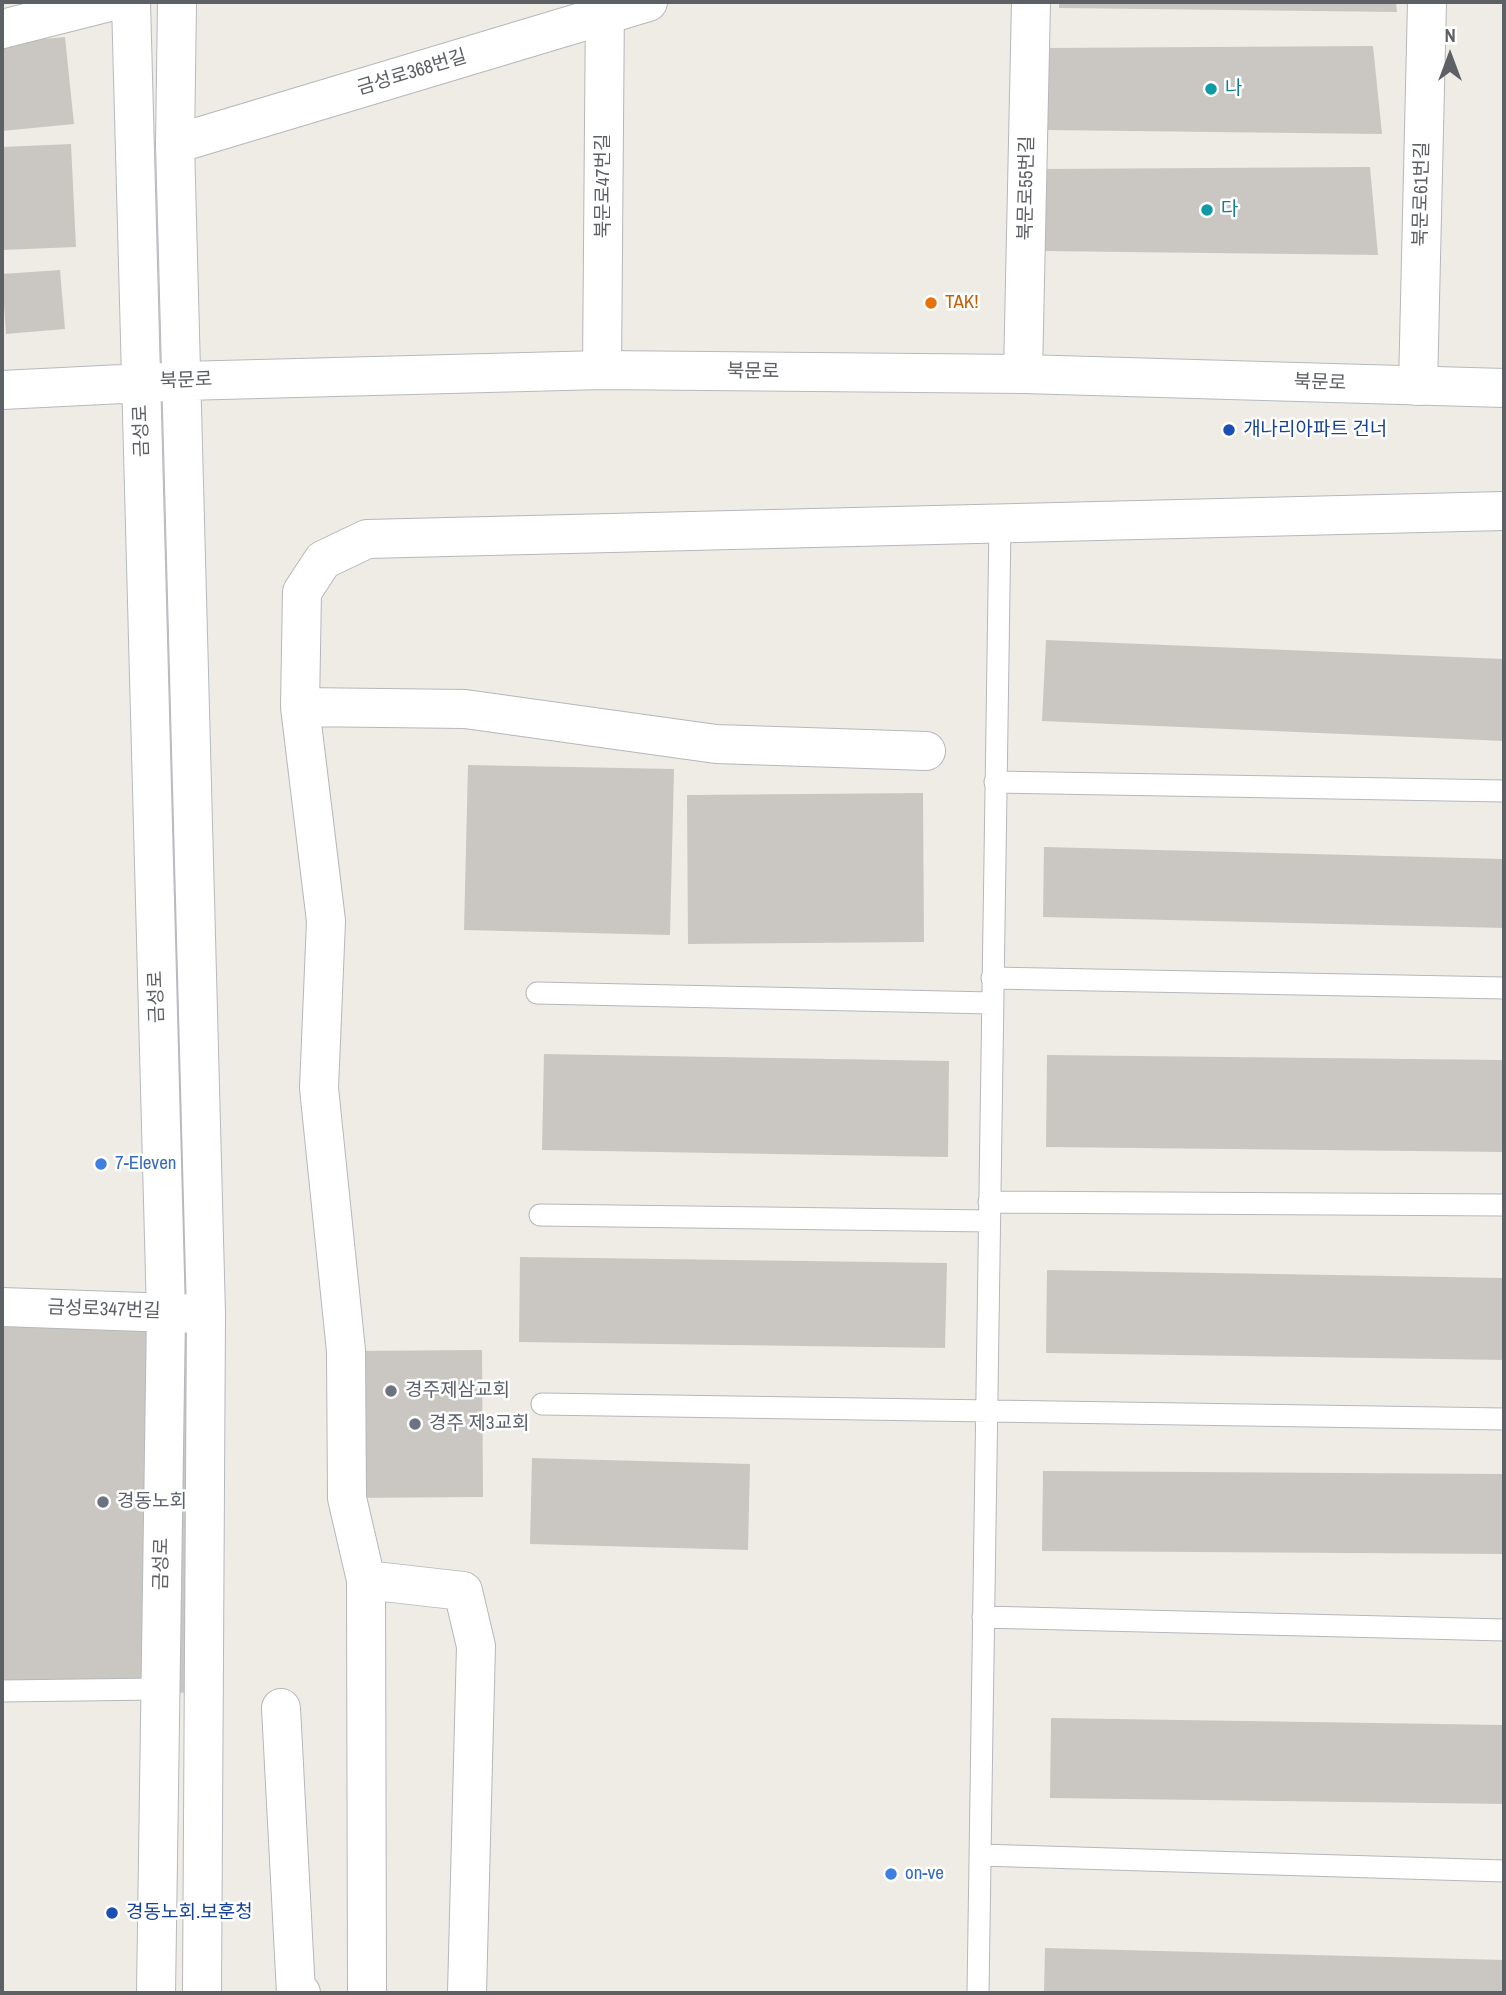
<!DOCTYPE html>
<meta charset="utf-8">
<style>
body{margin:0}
#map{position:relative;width:1506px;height:1995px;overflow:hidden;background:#efece5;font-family:"Archivo Narrow",sans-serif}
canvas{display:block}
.frame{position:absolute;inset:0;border:4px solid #5d6065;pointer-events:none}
.north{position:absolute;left:1415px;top:21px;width:70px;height:70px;-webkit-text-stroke:5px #fff;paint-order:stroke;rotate:0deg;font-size:19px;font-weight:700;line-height:28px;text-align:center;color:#5d6065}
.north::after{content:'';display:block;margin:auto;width:24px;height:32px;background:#5d6065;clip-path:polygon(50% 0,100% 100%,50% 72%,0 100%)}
</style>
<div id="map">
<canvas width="1506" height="1995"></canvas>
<div class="frame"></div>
<div class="north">N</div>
</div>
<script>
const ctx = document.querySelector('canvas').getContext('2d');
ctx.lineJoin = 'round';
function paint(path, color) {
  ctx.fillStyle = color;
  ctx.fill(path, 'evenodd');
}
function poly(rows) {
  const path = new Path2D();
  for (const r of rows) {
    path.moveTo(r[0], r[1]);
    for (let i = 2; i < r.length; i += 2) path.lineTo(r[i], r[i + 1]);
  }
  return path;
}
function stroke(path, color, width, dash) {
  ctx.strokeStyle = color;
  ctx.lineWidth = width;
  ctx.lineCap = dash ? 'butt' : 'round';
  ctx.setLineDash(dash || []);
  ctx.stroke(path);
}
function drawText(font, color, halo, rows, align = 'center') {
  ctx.font = font + ' "Archivo Narrow","Noto Sans KR",sans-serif';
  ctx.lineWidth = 5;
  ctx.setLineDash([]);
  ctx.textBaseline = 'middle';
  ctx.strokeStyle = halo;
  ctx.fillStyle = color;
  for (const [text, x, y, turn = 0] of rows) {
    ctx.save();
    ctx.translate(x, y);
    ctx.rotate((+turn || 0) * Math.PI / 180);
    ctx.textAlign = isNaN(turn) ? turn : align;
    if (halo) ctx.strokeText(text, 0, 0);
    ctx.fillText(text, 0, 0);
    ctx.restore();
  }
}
paint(poly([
 [1059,2,1396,2,1397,12,1059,8],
 [65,37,74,124,2,131,2,43],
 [1373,46,1382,134,1044,130,1044,48],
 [71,144,76,247,2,250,2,147],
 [1370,167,1378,255,1040,251,1040,169],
 [60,270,65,329,6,334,2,274],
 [1046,640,1504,659,1504,741,1042,721],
 [468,765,674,769,670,935,464,930],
 [923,793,924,942,688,944,687,795],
 [1044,847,1504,859,1504,928,1043,917],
 [544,1054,949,1061,948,1157,542,1150],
 [1047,1055,1504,1060,1504,1152,1046,1147],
 [520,1257,947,1263,945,1348,519,1342],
 [1047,1270,1504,1278,1504,1360,1046,1353],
 [2,1307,206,1314,204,1693,2,1691],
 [482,1350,483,1497,347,1498,346,1351],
 [532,1458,750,1464,748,1550,530,1544],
 [1043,1471,1504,1474,1504,1554,1042,1551],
 [1051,1718,1504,1725,1504,1804,1050,1798],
 [1045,1948,1504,1960,1504,1993,1044,1993]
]), '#cac7c2');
const lane = poly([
 [995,782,1504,791],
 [992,978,1504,988],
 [537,993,991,1003],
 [989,1202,1504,1205],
 [540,1215,989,1221],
 [542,1404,1504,1419],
 [983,1617,1504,1630],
 [2,1691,160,1689],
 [980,1855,1504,1871],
 [978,1993,1000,524]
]);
const street = poly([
 [2,29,109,2],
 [175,144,648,2],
 [602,370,605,2],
 [1023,374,1031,2],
 [1418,386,1427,2],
 [300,707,465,709,716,744,926,751],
 [2,1307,200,1314],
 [366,1580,347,1498,346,1351,319,1088,326,921,300,707,302,592,323,560,367,539,1504,511],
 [281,1708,296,1993,301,1993],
 [367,1993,366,1580,463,1591,476,1646,467,1993]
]);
const secondary = poly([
 [131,2,166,1313,156,1993],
 [177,2,175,144,206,1314,202,1993],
 [2,390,183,381,602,370,1023,374,1504,388]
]);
stroke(lane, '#b5b7bb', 23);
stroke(street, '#b5b7bb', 40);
stroke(secondary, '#b6b9be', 40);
stroke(lane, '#fff', 21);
stroke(street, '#fff', 38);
stroke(secondary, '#fff', 38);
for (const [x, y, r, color] of [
 [1211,89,7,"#0f9aa8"],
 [1207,210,7,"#0f9aa8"],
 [931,303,7,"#e8710a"],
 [1229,430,7,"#1a4fb4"],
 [101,1164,7,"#3f7fe0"],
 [391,1391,7,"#6b7280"],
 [415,1424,7,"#6b7280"],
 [103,1502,7,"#6b7280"],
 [891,1874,7,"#3f7fe0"],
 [112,1913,7,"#1a4fb4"]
]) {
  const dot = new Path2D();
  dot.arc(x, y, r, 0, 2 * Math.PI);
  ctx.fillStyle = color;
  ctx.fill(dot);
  stroke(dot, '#fff', 2.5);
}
drawText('19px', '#5d6065', '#fff', [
 ["금성로368번길",412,73,-17],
 ["북문로47번길",604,186,-90],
 ["북문로55번길",1027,188,-89],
 ["북문로61번길",1422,194,-89],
 ["북문로",753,372,1],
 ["북문로",186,381,-2],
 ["북문로",1320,383,2],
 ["금성로",142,431,-92],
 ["금성로",157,997,-92],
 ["금성로347번길",104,1310,2],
 ["금성로",162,1564,-89]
]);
drawText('19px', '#0d838f', '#fff', [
 ["나",1225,89],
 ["다",1221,210]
], 'left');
drawText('19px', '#c56008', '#fff', [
 ["TAK!",945,303]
], 'left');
drawText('19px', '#164399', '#fff', [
 ["개나리아파트 건너",1243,430],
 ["경동노회.보훈청",126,1913]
], 'left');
drawText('19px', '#366cbe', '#fff', [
 ["7-Eleven",115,1164],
 ["on-ve",905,1874]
], 'left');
drawText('19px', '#5b616d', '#fff', [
 ["경주제삼교회",405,1391],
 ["경주 제3교회",429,1424],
 ["경동노회",117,1502]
], 'left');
</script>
